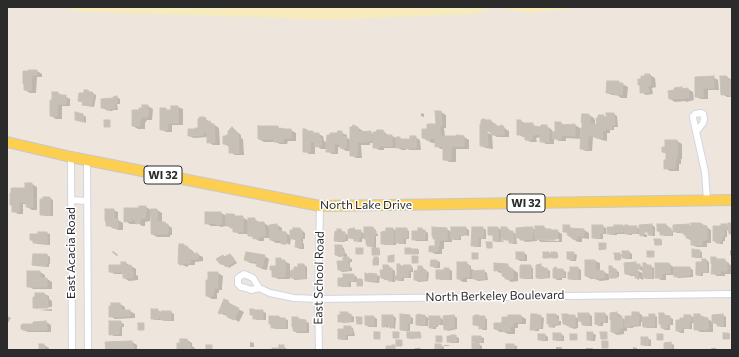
<!DOCTYPE html>
<style>
body{margin:0}
#map{position:relative;width:739px;height:357px;overflow:hidden;background:#eee5dc;font-family:Commissioner,sans-serif}
canvas{display:block}
.frame{position:absolute;inset:0;border:8px solid #2b2b2b;pointer-events:none}
</style>
<div id="map">
<canvas width="739" height="357"></canvas>
<div class="frame"></div>
</div>
<script>
const ctx = document.querySelector('canvas').getContext('2d');
ctx.lineJoin = 'round';
function paint(path, color) {
  ctx.fillStyle = color;
  ctx.fill(path, 'evenodd');
}
function poly(rows) {
  const path = new Path2D();
  for (const r of rows) {
    path.moveTo(r[0], r[1]);
    for (let i = 2; i < r.length; i += 2) path.lineTo(r[i], r[i + 1]);
  }
  return path;
}
function stroke(path, color, width, dash) {
  ctx.strokeStyle = color;
  ctx.lineWidth = width;
  ctx.lineCap = dash ? 'butt' : 'round';
  ctx.setLineDash(dash || []);
  ctx.stroke(path);
}
function drawText(font, color, halo, rows, align = 'center') {
  ctx.font = font + ' Commissioner,sans-serif';
  ctx.lineWidth = 3;
  ctx.setLineDash([]);
  ctx.textBaseline = 'middle';
  ctx.strokeStyle = halo;
  ctx.fillStyle = color;
  for (const [text, x, y, turn = 0] of rows) {
    ctx.save();
    ctx.translate(x, y);
    ctx.rotate((+turn || 0) * Math.PI / 180);
    ctx.textAlign = isNaN(turn) ? turn : align;
    if (halo) ctx.strokeText(text, 0, 0);
    ctx.fillText(text, 0, 0);
    ctx.restore();
  }
}
paint(poly([
 [55,7,214,7,221,8,236,7,497,7,487,9,476,14,315,20,285,18,86,12],
 [499,7,581,7,530,13,512,10]
]), '#f6ebbc');
paint(poly([
 [37,71,42,74,42,77,37,77,36,93,30,93,25,90,24,72],
 [650,75,655,78,656,87,652,88,653,94,646,95,641,92,641,86,639,84],
 [713,77,718,80,719,90,708,90,708,99,701,99,696,97,696,78],
 [727,77,732,80,732,97,727,97,722,94],
 [618,82,628,87,627,98,621,98,617,95,612,95,607,93],
 [681,88,685,90,688,89,693,92,694,100,686,102,685,101,675,102,670,99],
 [87,91,96,95,96,97,94,107,87,106,84,105,85,94],
 [53,93,58,93,70,99,70,106,62,106,62,119,56,119,51,116],
 [117,97,120,99,120,104,117,104,118,110,113,110,112,111,110,111,102,108],
 [148,106,153,109,152,120,147,120,145,123,145,129,138,129,133,126,140,111],
 [178,107,183,109,183,125,172,125,172,132,166,132,161,129,166,109,169,111,172,111],
 [441,112,446,115,446,128,444,128,445,137,455,137,459,136,464,137,469,140,469,149,456,149,456,162,449,162,444,159,444,149,441,149,436,146,436,143,432,143,423,138,428,130,437,125],
 [421,113,424,114,424,117,421,116],
 [607,114,614,114,617,116,618,127,614,127,614,130,610,130,610,133,607,133,607,141,602,140,593,137,592,151,586,151,581,149,581,139,566,138,566,141,559,141,554,138,554,144,546,144,541,141,541,137,536,138,537,142,531,142,526,140,526,137,523,137,518,134,518,121,521,121,526,124,532,124,537,127,542,128,546,126,551,129,554,133,556,133,561,123,564,125,575,125,580,128,580,129,583,129,589,115,594,118,594,119,595,120,595,125,598,125,604,116,607,118],
 [83,115,86,117,86,123,76,119],
 [204,118,219,128,220,145,213,145,208,142,208,137,194,138,189,136,199,129],
 [483,120,486,121,491,121,499,127,502,126,507,130,509,131,509,137,497,137,483,128,482,130,492,135,493,149,486,148,481,146,481,125,482,125],
 [355,126,363,131,363,133,370,132,374,135,383,131,389,136,392,136,396,138,400,138,404,140,411,140,415,137,420,140,421,150,410,150,407,149,406,149,406,150,402,150,398,148,384,148,384,150,379,150,374,147,374,143,370,143,370,145,361,145,362,158,356,158,351,155,351,151,346,151,341,148,341,147,338,147,338,154,332,154,327,151,340,132,347,135,347,138,351,140],
 [278,127,281,129,291,130,296,133,296,141,288,141,287,144,280,144,275,142,264,142,259,139],
 [232,128,241,135,241,138,243,139,244,155,235,155,230,152,230,147,224,144,229,136],
 [306,130,310,132,318,134,323,136,324,141,326,142,326,149,321,149,315,145,315,154,309,154,304,151],
 [666,141,677,141,682,144,682,159,681,159,681,164,679,164,679,171,670,171,665,168,667,161,667,154,663,151,666,148],
 [26,184,32,184,37,187,37,210,32,210,27,207,27,204,23,204,23,214,18,214,13,211,13,206,11,205,26,189],
 [50,198,53,200,53,216,45,216,41,214],
 [140,207,146,207,151,210,157,210,162,213,162,223,165,223,172,228,172,235,170,235,170,237,157,237,152,234,152,214,151,214,150,221,145,222,145,226,142,226,136,222,136,224,130,224,125,221,140,209],
 [113,210,118,212,118,220,123,223,123,230,118,230,107,225],
 [221,213,227,216,234,215,238,217,242,217,249,221,254,219,259,222,259,223,264,223,270,227,277,225,282,228,282,233,286,233,291,236,300,229,305,233,305,239,303,239,303,243,304,244,304,249,300,249,296,247,297,240,295,240,291,238,290,245,286,243,286,245,288,246,282,243,276,243,271,240,271,238,264,238,264,241,259,241,249,235,249,234,239,234,234,231,234,229,226,225,226,226,221,227,219,226,211,226,206,223],
 [702,224,711,230,711,243,707,243,707,247,697,247,692,245,692,240,690,240,687,238,687,235,682,233,677,233,674,231,674,225,689,225,692,227],
 [732,224,732,234,730,233,730,230,727,230,727,237,725,237,725,241,723,241,723,244,720,244,714,241,722,227,726,225,729,226],
 [652,225,655,227,655,236,652,236,649,235,649,233,640,228],
 [666,225,669,227,669,229,673,231,673,236,664,236,658,231],
 [569,226,574,230,584,230,589,233,589,239,582,238,582,242,578,242,573,239,569,236,569,234,564,231],
 [602,226,606,228,606,234,603,234,603,239,596,239,593,237],
 [623,226,626,227,628,226,630,227,636,227,640,229,639,230,647,235,647,237,644,237,641,235,641,234,632,234,632,235,629,235,626,234,617,234,617,235,611,235,608,233,615,228],
 [544,227,548,230,557,231,562,234,562,242,541,242,537,239,537,241,526,242,516,237,517,244,513,244,510,242,510,241,501,238,501,242,497,242,494,241,494,236,489,234,498,228,502,230,507,228,510,230,510,232,513,232,517,235,532,228,536,230],
 [540,238,559,239,559,241,540,240],
 [373,228,376,230,376,233,378,234,378,236,376,236,376,249,380,250,380,255,373,254,373,247,371,247,368,246,367,239,364,237,364,238,362,239,362,242,358,242,355,239,352,239,348,237,348,241,345,241,345,242,339,242,335,241,338,233,341,230,349,236,357,231,360,231,365,234],
 [466,228,469,230,469,236,464,235,464,236,461,236,461,240,455,240,452,239,452,242,444,242,444,249,442,249,442,254,435,254,430,251,436,247,436,239,446,229,452,232],
 [483,228,486,230,486,239,481,239,481,247,475,247,472,245],
 [393,229,397,231,406,229,409,231,409,239,406,239,406,244,400,244,396,242,396,245,385,245,382,243,387,232],
 [419,229,422,229,428,233,428,241,416,241,413,239,419,232],
 [46,233,50,234,50,245,37,244,31,240,39,235],
 [661,240,662,241,662,245,656,245],
 [180,245,184,245,193,251,193,252,203,257,203,261,195,262,195,265,189,265,187,267,180,264],
 [341,246,344,248,345,253,347,254,347,258,352,259,352,262,350,262,350,267,352,268,352,271,342,272,339,270,344,262,344,256,339,257,336,255],
 [411,249,413,251,413,250,419,250,419,254,414,254,412,253,412,254,406,254],
 [730,250,732,250,732,256,730,255],
 [113,251,118,255,117,256,112,252],
 [699,251,702,252,702,258,696,258,693,256],
 [623,252,629,252,632,254,632,259,626,259,621,256,621,260,617,260,615,254,620,254,623,256],
 [524,253,527,255,527,261,520,261,517,259],
 [549,253,552,254,557,253,558,254,558,258,553,258,550,257,550,258,544,258],
 [573,253,577,255,576,261,571,261,568,259],
 [47,255,50,257,50,264,49,264,49,267,36,266,33,265],
 [230,255,233,257,237,263,229,268,225,264,223,265,220,264,223,256,226,258],
 [264,256,269,259,267,270,262,269,257,266,257,264,250,263,245,260],
 [378,258,379,259,379,265,374,265],
 [712,258,716,258,720,260,724,260,729,263,729,264,732,266,732,274,725,274,725,276,717,276,712,273,713,264],
 [280,259,290,264,290,271,295,271,299,268,299,265,304,265,307,267,307,279,295,280,290,277,290,279,278,279,273,276,273,271,271,269,277,267],
 [703,260,706,260,709,262,709,273,703,273,703,276,700,276,697,275],
 [437,261,440,262,440,268,435,268,432,266],
 [586,261,595,261,600,263,600,272,604,272,610,275,612,267,615,269,615,270,619,272,619,277,612,277,612,279,609,277,609,280,600,281,595,279,591,279,586,276],
 [122,263,126,263,136,269,136,275,138,276,138,280,129,281,124,278,124,274,115,274,110,272,122,266],
 [466,263,471,266,471,269,474,270,474,272,484,271,487,273,488,280,478,281,474,279,467,279,467,282,463,282,458,279],
 [636,264,643,267,644,264,646,264,654,268,654,279,647,279,643,277,643,280,639,278,639,280,636,278,636,276,631,276,626,274],
 [634,266,644,272,644,274,633,268],
 [669,264,675,268,690,268,693,270,693,277,678,278,675,275,666,275,666,280,661,280,656,277],
 [400,265,404,267,410,266,413,268,413,272,411,272,411,278,404,278,404,281,399,281,395,279,395,282,392,282,389,280,385,280,382,278,388,266,395,271,395,277,398,277],
 [507,265,518,273,518,281,511,282,503,276,503,273,500,273,495,270],
 [530,266,533,268,533,279,524,279,521,277],
 [541,266,544,267,544,269,547,269,550,271,550,278,540,279,537,278],
 [422,267,429,273,428,281,419,282,415,280],
 [571,268,578,268,581,270,581,280,572,280,569,278,571,273],
 [445,269,449,269,452,271,452,280,441,280,437,278,445,271],
 [557,270,563,270,566,272,566,278,562,278,562,280,557,280,554,278],
 [40,272,45,275,45,279,47,279,52,282,52,289,33,289,28,286],
 [218,273,223,276,222,287,222,290,219,290,219,293,217,293,217,299,212,299,207,296,209,281],
 [353,275,357,277,357,280,363,281,363,286,358,286,358,282,351,282,351,287,342,287,339,285,344,279],
 [369,275,376,275,380,276,379,283,369,282,366,281],
 [36,294,44,294,49,296,49,299,52,301,52,307,37,308,39,310,52,309,52,311,39,310,34,307],
 [228,302,233,305,232,306,244,312,239,322,229,316,224,315,219,312],
 [112,304,120,304,125,307,125,311,130,311,135,314,135,318,115,319,110,316],
 [157,310,161,312,171,312,174,314,174,321,165,321,161,319,161,320,155,320,152,318],
 [254,310,256,311,262,311,266,313,266,320,257,320,254,318,254,316,251,315],
 [347,313,354,317,354,322,343,323,339,321],
 [617,313,622,316,622,318,626,320,633,317,639,313,642,315,642,318,650,318,654,315,657,317,657,328,647,328,644,326,643,322,641,322,641,326,633,327,633,328,627,328,627,331,624,331,624,334,617,335,612,332],
 [589,314,592,316,592,326,586,326,583,325,583,323,578,320,578,328,574,329,570,327,570,325,567,326,564,324,574,316,579,319],
 [605,314,608,316,608,323,603,323,603,326,599,326,596,324],
 [663,314,673,319,673,325,670,325,670,330,665,330,662,328,662,325,660,324],
 [532,315,537,315,544,318,543,329,539,329,539,331,535,331,532,329],
 [548,315,556,315,559,316,559,321,561,321,561,325,555,326,555,328,550,327,550,325,548,324],
 [700,315,713,322,723,315,726,317,726,327,721,327,718,325,718,324,716,324,713,322,713,332,700,332,695,329,695,323,692,323,692,329,684,329,684,333,681,333,677,331,681,319,685,319,691,316,695,318],
 [7,316,11,318,7,324],
 [383,316,393,316,396,318,395,329,390,327,388,324,388,328,383,326],
 [408,316,413,318,413,324,410,324,410,331,404,331,401,329],
 [425,316,430,319,439,317,444,320,454,316,457,318,457,329,448,331,445,329,445,325,438,325,438,327,436,327,436,329,433,329,430,327,430,320,428,320,428,326,420,326,417,324],
 [479,316,487,319,487,330,483,330,480,328,480,326,477,326,474,324,474,317],
 [509,316,521,316,526,319,526,324,518,324,518,328,515,328,515,334,508,334,504,332,500,332,495,329,503,324,509,318],
 [279,317,288,320,288,329,276,329,272,327],
 [366,317,374,317,377,319,377,327,369,327,366,325],
 [298,318,309,323,309,333,297,333,294,331],
 [46,322,51,325,51,332,28,332,23,330,34,325,34,323],
 [120,322,124,324,124,327,122,327,122,336,114,336,110,334],
 [350,327,353,328,355,336,348,336,348,340,342,340,339,338,345,330],
 [413,333,415,335,420,333,421,334,421,338,416,338,414,337,414,339,408,338],
 [592,333,596,335,595,341,591,341,588,339],
 [561,334,564,336,564,341,557,341,554,339],
 [724,334,730,334,730,339,724,339],
 [539,335,545,335,548,337,548,341,542,341,539,339],
 [455,336,459,338,459,343,451,343,448,341],
 [481,337,484,338,484,343,477,343,482,346,482,350,473,350,478,344,473,341],
 [647,338,651,340,651,346,645,346,642,344],
 [181,340,187,340,192,343,192,346,195,348,195,350,180,350,178,349,181,344],
 [132,342,137,345,137,348,138,350,107,350],
 [250,342,254,343,254,347,250,347],
 [670,343,674,345,674,350,667,350,665,349],
 [44,345,49,348,49,350,40,350],
 [436,345,441,345,444,347,444,345,448,345,450,346,444,346,444,350,436,350],
 [513,345,517,346,517,350,507,350],
 [283,346,288,350,273,350,280,349],
 [556,347,561,347,562,348,562,350,556,350],
 [633,347,637,348,637,350,633,350],
 [415,348,420,348,422,350,415,350],
 [586,348,592,348,595,350,586,350],
 [711,348,716,348,717,350,712,350]
]), '#0003');
const building = poly([
 [29,70,37,70,37,75,32,75,31,90,24,90,24,84,23,84,23,71,29,71,29,70],
 [645,74,650,74,651,85,647,86,649,92,640,93,640,85,638,85,638,79,641,79,641,76,645,76,645,74],
 [714,76,714,88,703,88,703,97,695,97,695,77,714,76],
 [720,76,727,76,727,79,730,81,732,81,732,96,729,96,729,94,721,95,720,76],
 [607,81,619,81,619,83,623,83,622,95,615,95,615,93,606,93,607,81],
 [682,87,682,89,688,88,689,97,680,99,680,98,669,99,668,91,674,90,674,88,682,87],
 [84,90,88,90,89,92,92,92,94,94,91,106,82,105,83,102,78,101,79,93,84,93,84,90],
 [52,92,58,92,58,95,66,95,66,104,57,104,57,116,50,116,50,100,52,100,52,92],
 [117,96,117,103,115,103,115,108,110,109,110,110,106,110,106,108,101,108,101,99,113,98,113,97,117,96],
 [142,105,148,105,148,117,142,117,140,120,140,126,132,126,132,110,139,110,139,108,142,108,142,105],
 [171,106,178,106,178,123,168,123,168,130,160,130,160,108,166,108,166,110,171,110,171,106],
 [435,111,441,111,442,126,440,126,440,133,438,133,438,134,441,134,442,146,435,147,435,138,430,138,430,140,426,140,426,138,422,138,422,129,427,129,427,124,436,124,435,111],
 [75,112,83,114,83,122,75,120,75,112],
 [606,113,614,113,615,125,611,125,612,129,607,129,606,113],
 [582,114,589,114,589,116,590,116,590,122,589,122,588,124,597,124,596,118,598,118,598,115,604,115,604,118,605,118,605,131,602,130,603,138,596,138,596,136,590,136,590,135,588,135,588,140,587,140,588,149,580,149,581,128,582,128,582,122,581,122,582,114],
 [200,117,204,117,206,118,206,122,210,121,211,124,214,124,215,142,207,143,207,132,203,132,203,135,188,136,188,129,195,129,195,128,198,128,198,119,200,117],
 [483,119,486,120,491,120,491,124,496,124,496,127,502,125,504,127,504,135,491,135,491,132,487,131,488,146,480,146,480,124,481,124,481,120,483,119],
 [104,120,110,120,110,127,104,127,104,120],
 [517,120,521,120,521,125,524,125,524,123,533,123,533,126,541,127,541,125,547,125,547,128,549,128,549,142,540,142,540,134,532,135,532,140,525,140,525,135,517,135,517,120],
 [555,122,561,122,561,125,575,124,575,136,561,135,561,139,553,139,553,132,555,132,555,122],
 [353,125,358,127,358,132,371,131,371,141,366,141,366,142,357,142,357,156,350,156,350,127,352,127,353,125],
 [258,126,278,126,278,129,283,128,284,129,291,129,291,138,283,138,283,142,274,142,274,139,258,139,258,126],
 [232,127,236,131,237,135,238,135,239,153,229,153,229,144,223,144,223,136,226,136,226,135,228,135,228,131,232,127],
 [303,129,306,129,308,131,313,131,313,133,319,133,319,138,321,138,321,146,315,147,315,141,310,142,310,152,303,152,303,129],
 [377,130,383,130,384,132,384,136,387,136,387,135,392,135,392,146,379,146,379,148,373,148,373,132,376,132,377,130],
 [338,131,342,131,342,136,347,137,346,148,340,148,340,144,334,144,334,152,326,152,327,135,330,135,330,133,337,133,338,131],
 [457,135,464,136,464,146,451,146,451,160,443,160,443,136,455,136,457,135],
 [410,136,416,136,416,148,404,148,404,147,396,148,396,137,400,137,400,141,402,141,402,139,410,139,410,136],
 [665,140,677,140,677,157,676,157,676,161,675,161,675,168,664,169,664,160,666,160,666,153,662,152,662,147,665,147,665,140],
 [25,183,32,183,33,207,26,207,26,202,19,202,19,212,12,212,12,205,10,205,10,193,11,193,11,188,25,188,25,183],
 [43,197,50,197,50,215,40,215,40,199,43,199,43,197],
 [139,206,146,206,145,218,140,219,140,223,136,224,136,220,131,220,131,221,124,222,124,208,139,208,139,206],
 [105,209,114,209,114,219,118,219,118,228,112,228,112,226,106,226,106,221,105,221,105,209],
 [151,209,157,209,157,222,165,222,165,224,168,224,168,233,166,233,166,234,151,234,151,209],
 [205,212,221,212,221,224,216,225,216,223,205,224,205,212],
 [226,214,234,214,235,216,243,216,243,232,233,232,233,228,230,228,230,226,226,226,226,214],
 [248,218,255,218,255,222,264,222,265,236,259,236,259,238,253,239,253,236,248,236,248,218],
 [691,223,700,223,702,224,702,225,707,226,707,240,702,240,702,245,691,245,691,223],
 [728,223,732,223,732,234,729,234,728,223],
 [277,224,278,231,286,232,286,244,281,244,281,240,270,240,269,225,277,224],
 [652,224,652,235,648,235,648,232,644,232,644,235,640,236,639,225,652,224],
 [657,224,666,224,666,228,671,228,671,235,660,235,660,231,657,231,657,224],
 [689,224,690,238,686,238,686,235,684,235,684,233,681,233,681,230,679,230,679,231,673,232,673,225,689,224],
 [721,224,727,224,727,229,724,229,724,236,722,236,722,240,720,240,720,243,716,243,716,241,713,241,713,226,721,226,721,224],
 [563,225,570,225,569,228,584,229,584,236,577,236,577,239,572,239,572,236,568,236,567,232,563,232,563,225],
 [592,225,603,225,603,233,600,233,600,238,592,238,592,225],
 [614,225,623,225,623,232,614,232,614,234,607,234,607,227,614,227,614,225],
 [625,225,628,225,628,226,637,226,637,233,629,233,629,234,625,234,625,225],
 [535,226,544,226,544,229,551,229,551,230,558,230,557,239,554,239,554,240,535,239,535,226],
 [364,227,373,227,374,231,376,231,376,235,374,235,373,246,367,246,367,244,366,244,366,239,364,239,364,227],
 [432,227,447,228,447,240,439,240,439,246,438,246,438,251,429,252,429,246,435,246,435,239,433,239,433,236,432,236,432,227],
 [451,227,466,227,466,235,462,235,462,234,461,234,461,235,459,235,458,239,451,239,451,227],
 [472,227,483,227,483,238,478,237,478,246,471,246,472,227],
 [488,227,498,227,498,241,493,241,493,235,488,235,488,227],
 [501,227,507,227,507,231,513,231,514,243,509,243,509,240,505,240,504,239,503,239,503,242,502,242,501,227],
 [526,227,533,227,532,239,520,240,520,238,516,238,516,228,526,227],
 [293,228,300,228,300,230,302,230,302,238,300,238,300,241,301,241,301,247,295,247,296,239,290,239,290,230,293,230,293,228],
 [354,228,355,230,361,230,361,237,359,237,359,241,354,241,354,238,348,238,348,230,349,229,354,228],
 [386,228,393,228,393,244,381,244,381,232,386,231,386,228],
 [396,228,407,228,407,238,403,238,403,243,396,243,396,228],
 [418,228,422,228,422,230,425,230,425,239,412,240,412,231,418,231,418,228],
 [337,229,341,229,342,232,345,232,345,240,342,240,342,241,334,241,335,231,337,232,337,229],
 [38,232,47,232,47,243,33,243,33,240,30,240,30,234,38,234,38,232],
 [654,239,661,239,661,245,655,245,654,239],
 [486,242,492,242,492,248,487,248,486,242],
 [599,243,606,243,606,249,599,250,599,243],
 [179,244,184,244,184,246,187,246,188,247,188,250,191,250,191,254,198,253,198,259,190,259,190,263,184,263,182,265,180,265,178,263,179,244],
 [335,245,342,245,342,251,344,251,344,255,335,255,335,245],
 [356,248,363,248,363,254,356,254,356,248],
 [372,248,379,248,379,255,372,255,372,248],
 [405,248,411,248,411,254,405,254,405,248],
 [412,249,418,249,418,254,412,254,412,249],
 [692,249,700,250,700,257,692,257,692,249],
 [622,251,629,251,629,258,622,258,622,251],
 [647,251,654,251,654,257,647,257,647,251],
 [246,252,265,255,262,268,256,266,257,261,254,261,254,262,244,260,246,252],
 [516,252,524,252,524,259,516,259,516,252],
 [543,252,549,252,549,258,543,258,543,252],
 [551,252,557,252,557,258,551,258,551,252],
 [567,252,574,252,573,260,567,259,567,252],
 [472,253,478,253,478,259,472,259,472,253],
 [614,253,620,253,620,260,615,260,614,253],
 [33,254,47,254,48,263,46,263,46,266,32,265,33,254],
 [230,254,235,261,226,267,222,263,220,264,216,259,223,255,224,257,230,254],
 [394,255,394,262,388,262,388,256,394,255],
 [412,256,418,256,418,263,412,263,412,256],
 [343,257,349,257,349,261,347,261,347,265,349,265,349,270,338,270,337,261,343,261,343,257],
 [374,257,378,257,378,265,373,265,373,259,374,260,374,257],
 [711,257,716,257,716,259,725,259,725,262,727,262,727,271,720,271,720,274,711,274,712,264,711,264,711,257],
 [276,258,281,258,281,260,285,260,285,277,272,277,272,270,270,270,270,266,276,266,276,258],
 [702,259,706,259,707,272,700,272,701,275,696,275,696,262,702,262,702,259],
 [431,260,437,260,437,267,430,266,431,260],
 [585,260,595,260,595,270,604,271,604,278,592,278,592,276,585,276,585,260],
 [121,262,126,262,126,266,131,265,132,272,133,272,133,278,123,278,123,272,109,272,109,265,121,265,121,262],
 [457,262,467,262,467,266,469,266,469,277,462,277,462,279,457,279,457,262],
 [636,262,636,264,640,264,640,269,638,269,638,278,635,278,635,274,625,274,624,263,636,262],
 [494,263,508,264,508,269,513,269,513,279,505,279,505,277,502,276,502,270,494,271,494,263],
 [643,263,646,263,646,265,651,265,652,278,643,278,643,263],
 [655,263,669,263,669,264,670,264,670,273,662,273,662,278,655,278,655,263],
 [298,264,304,264,305,278,291,278,291,270,294,270,294,267,298,267,298,264],
 [397,264,400,264,400,268,403,268,403,265,411,265,411,270,408,270,408,277,401,277,401,280,395,280,395,276,397,276,397,264],
 [541,264,541,268,547,268,548,277,536,278,536,265,541,264],
 [383,265,388,265,389,266,389,268,392,268,392,281,388,281,388,279,381,278,380,270,383,270,383,265],
 [521,265,531,265,531,278,520,278,520,266,521,265],
 [418,266,422,266,422,270,426,270,426,280,414,280,414,271,418,270,418,266],
 [609,266,612,266,612,269,616,269,617,278,609,278,609,266],
 [555,267,556,267,557,269,563,269,564,277,559,277,559,278,553,278,553,269,555,267],
 [570,267,578,267,578,279,568,279,568,272,570,272,570,267],
 [674,267,690,267,690,275,674,277,674,267],
 [444,268,449,268,449,279,436,279,436,270,444,270,444,268],
 [484,270,485,279,473,279,473,271,484,270],
 [27,271,40,271,40,278,47,278,47,287,27,287,27,271],
 [208,272,218,272,218,279,217,279,218,288,214,288,214,291,213,291,213,296,206,296,206,280,208,280,208,272],
 [365,273,368,274,369,273,377,274,376,281,365,281,365,273],
 [343,274,354,274,354,281,348,281,348,286,338,286,338,278,343,278,343,274],
 [357,279,362,279,362,286,357,286,357,279],
 [35,293,44,293,45,297,47,297,48,308,33,308,33,297,35,297,35,293],
 [224,299,229,301,228,303,239,308,234,320,227,317,228,314,223,312,222,313,220,314,218,313,224,299],
 [111,303,120,303,121,310,130,310,130,316,109,317,109,306,111,306,111,303],
 [151,309,158,309,158,313,161,313,161,311,171,311,171,320,161,320,161,317,158,317,158,319,151,319,151,309],
 [250,309,254,309,254,310,263,310,263,319,253,319,253,315,250,315,250,309],
 [340,312,348,312,348,314,351,314,351,321,338,322,338,315,341,314,340,312],
 [617,312,617,317,622,317,623,328,619,328,619,332,611,332,611,320,610,320,610,313,617,312],
 [632,312,639,312,639,321,638,321,638,325,630,325,630,327,625,327,625,316,632,316,632,312],
 [578,313,589,313,589,325,582,325,582,321,578,321,578,313],
 [595,313,605,313,605,322,600,321,600,325,595,324,595,313],
 [659,313,664,313,664,315,670,316,670,324,667,324,667,328,661,328,661,324,659,324,659,313],
 [400,314,410,315,410,323,407,323,407,330,400,330,400,314],
 [420,314,420,315,425,315,425,325,416,325,416,315,420,314],
 [531,314,537,314,537,315,541,315,540,328,536,328,536,330,530,330,531,314],
 [547,314,556,314,556,319,558,319,558,324,552,324,552,327,549,327,549,324,547,324,547,314],
 [562,314,568,314,568,315,575,315,575,327,569,327,569,324,563,324,562,314],
 [649,314,655,314,654,327,643,327,642,317,649,317,649,314],
 [694,314,700,314,700,316,708,318,708,329,694,330,694,314],
 [723,314,723,326,717,326,717,323,712,323,712,315,723,314],
 [382,315,393,315,393,326,392,328,390,328,388,326,388,324,385,324,385,327,382,327,382,315],
 [454,315,454,328,450,328,450,329,444,330,443,316,454,315],
 [476,315,479,315,479,316,485,316,484,328,479,329,479,325,473,325,473,316,476,315],
 [508,315,521,315,521,322,513,322,513,326,510,326,510,331,502,331,502,329,494,329,494,323,502,323,502,317,508,317,508,315],
 [684,315,691,315,691,321,689,321,689,328,681,328,681,331,676,331,676,320,680,320,680,318,683,318,684,319,684,315],
 [269,316,279,316,279,318,285,318,286,328,271,328,271,324,269,324,269,316],
 [365,316,374,316,374,326,365,325,365,316],
 [429,316,440,316,440,324,436,324,436,326,433,326,433,328,429,328,429,316],
 [292,317,298,317,298,319,306,320,306,331,293,331,293,327,292,327,292,317],
 [356,317,362,317,362,324,357,324,356,317],
 [46,321,47,330,22,330,22,329,21,329,21,325,22,325,22,324,33,324,33,322,46,321],
 [109,321,121,321,121,326,119,326,119,334,109,335,109,321],
 [138,323,144,323,144,330,138,330,138,323],
 [344,326,351,326,351,329,352,329,352,334,345,334,345,339,338,339,338,329,344,329,344,326],
 [374,332,380,332,380,339,374,339,374,332],
 [393,332,399,332,399,338,393,338,393,332],
 [407,332,413,332,413,338,407,338,407,332],
 [414,332,420,332,421,338,414,338,414,332],
 [587,332,593,332,592,340,587,340,587,332],
 [600,332,607,332,607,339,601,339,600,332],
 [553,333,561,333,561,340,553,340,553,333],
 [723,333,729,333,729,339,723,339,723,333],
 [538,334,545,334,545,340,538,340,538,334],
 [570,334,577,334,577,340,570,340,570,334],
 [657,334,663,334,663,340,657,340,657,334],
 [451,335,456,335,456,342,447,342,447,336,451,336,451,335],
 [436,336,442,336,442,342,436,342,436,336],
 [472,336,481,336,481,342,472,342,472,336],
 [641,337,648,337,648,345,641,345,641,337],
 [180,339,187,339,188,344,190,344,190,350,177,349,177,343,180,343,180,339],
 [396,340,402,340,402,346,396,346,396,340],
 [132,341,132,345,133,345,134,350,117,350,117,349,115,349,115,350,106,350,105,342,132,341],
 [602,341,608,341,608,348,602,348,602,341],
 [671,342,671,349,664,349,664,343,671,342],
 [472,343,479,343,479,350,472,350,472,343],
 [39,344,44,344,44,350,39,350,39,344],
 [435,344,441,344,441,350,435,350,435,344],
 [506,344,514,344,514,350,506,350,506,344],
 [206,345,212,345,212,350,206,350,206,345],
 [279,345,284,345,284,350,272,350,272,348,279,348,279,345],
 [392,345,395,345,395,350,386,350,386,346,392,346,392,345]
]);
paint(building, '#c6c0b7');
stroke(building, '#cac2b5', 1);
const minor = poly([
 [696,132,703,123,704,119,703,114,701,113,695,114,693,116,693,118,705,172,707,200],
 [71,157,72,350],
 [87,160,88,350],
 [71,200,87,201],
 [259,288,253,278,244,274,238,278,238,284,241,287,246,288,251,290,259,288,270,293,294,298,318,299,732,294],
 [319,350,318,299,320,206]
]);
const primary = poly([
 [7,142,71,157,320,206,732,200]
]);
stroke(minor, '#d1d5e5', 8);
stroke(primary, '#c8c8c8', 12);
stroke(minor, '#fff', 6);
stroke(primary, '#fdcf51', 10);
for (const [x, y, w] of [
 [163,175,38],
 [526,203,38]
]) {
  const box = new Path2D();
  box.roundRect(x - w / 2, y - 9, w, 18, 3);
  ctx.fillStyle = '#fff';
  ctx.fill(box);
  stroke(box, '#2b2b2b', 1);
}
drawText('bold 11px', '#2b2b2b', null, [
 ["WI 32",163,175],
 ["WI 32",526,203]
]);
drawText('12px', '#2b2b2b', '#fff', [
 ["North Lake Drive",366,205],
 ["East Acacia Road",71,253,-90],
 ["East School Road",319,278,-89],
 ["North Berkeley Boulevard",495,296,-1]
]);
</script>
